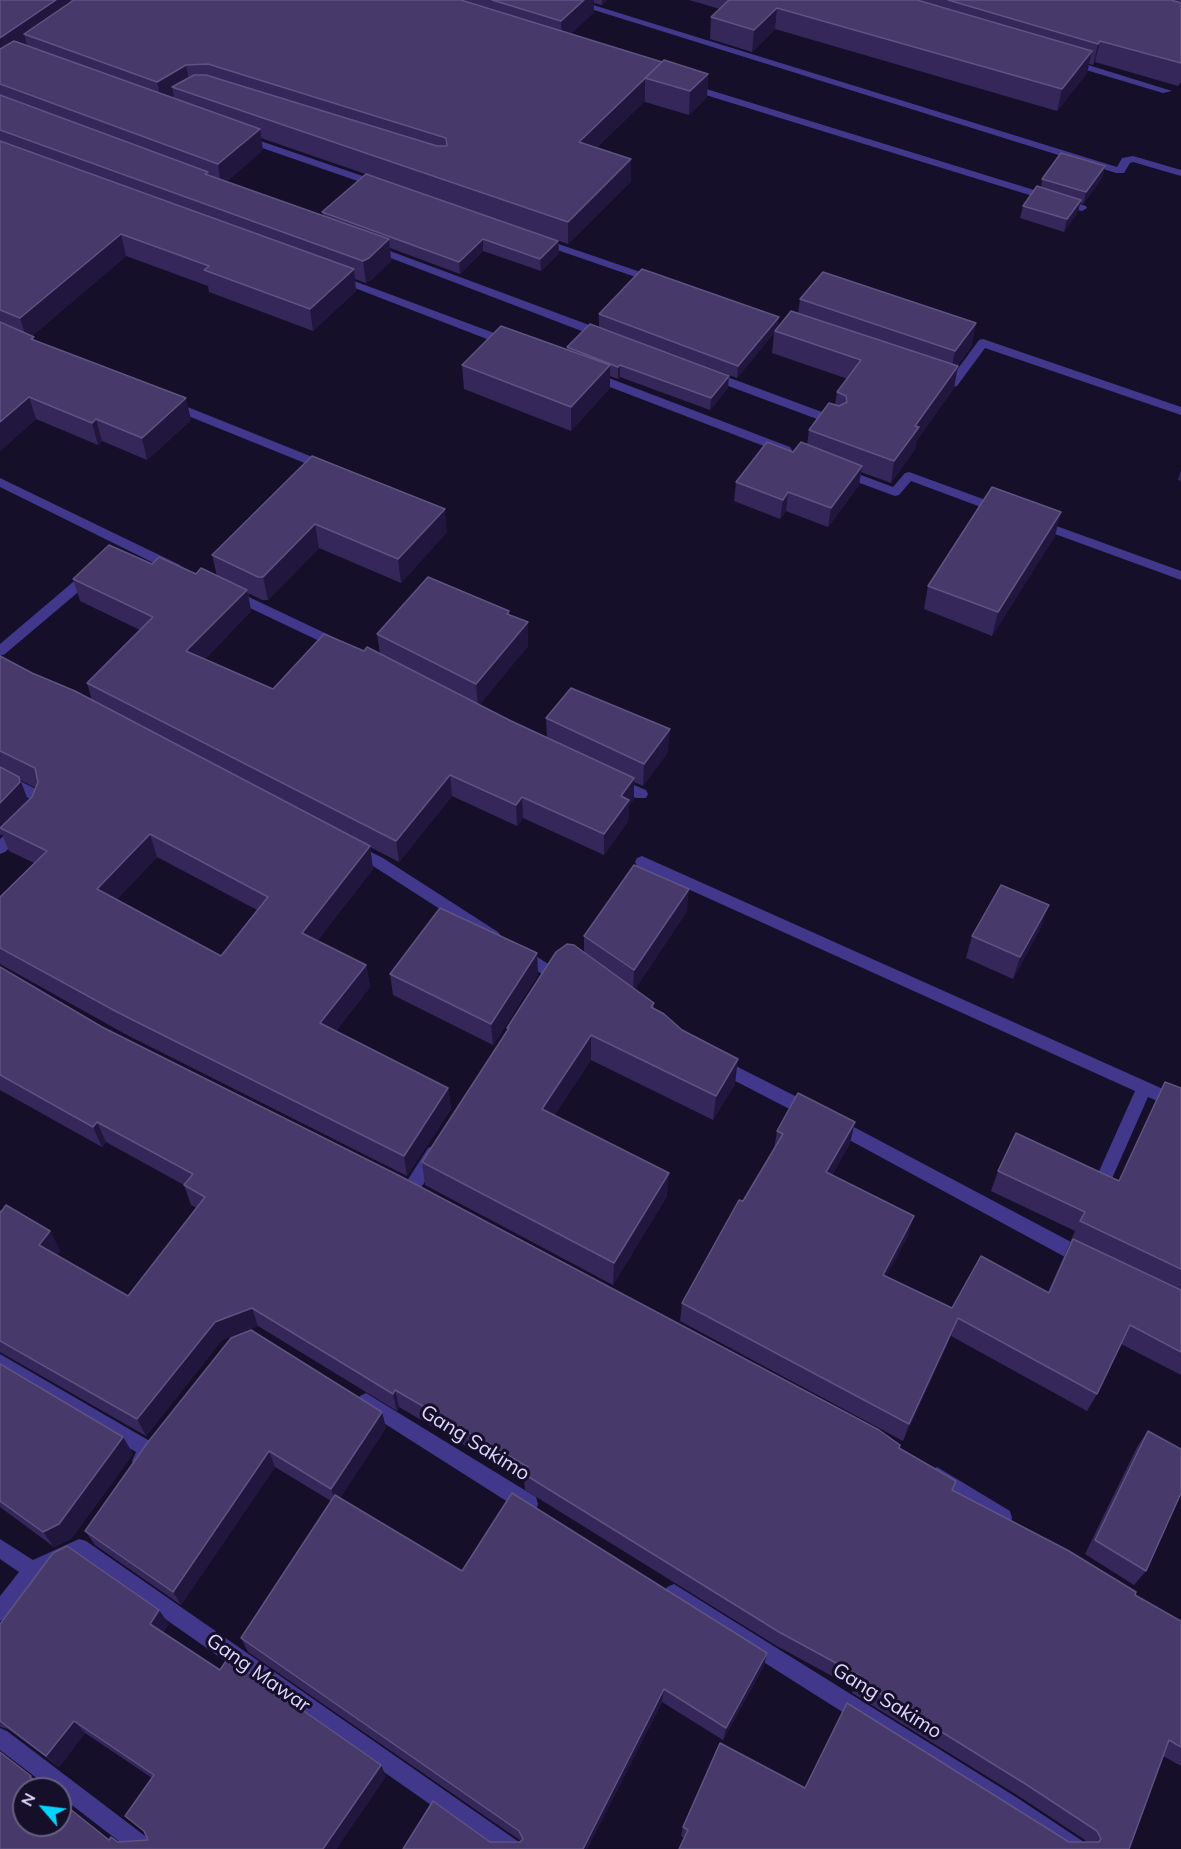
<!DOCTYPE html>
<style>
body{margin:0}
#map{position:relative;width:1181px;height:1849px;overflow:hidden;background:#160f2a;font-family:Mulish,sans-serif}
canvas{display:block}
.north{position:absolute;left:12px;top:1777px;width:60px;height:60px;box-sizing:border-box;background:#160f2a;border:2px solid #665f7f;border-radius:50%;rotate:298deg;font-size:16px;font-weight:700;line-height:24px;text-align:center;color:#dfd8ff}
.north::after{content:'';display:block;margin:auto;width:21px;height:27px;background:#04d4ff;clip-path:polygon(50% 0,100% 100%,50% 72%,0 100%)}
</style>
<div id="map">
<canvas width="1181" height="1849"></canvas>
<div class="north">N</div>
</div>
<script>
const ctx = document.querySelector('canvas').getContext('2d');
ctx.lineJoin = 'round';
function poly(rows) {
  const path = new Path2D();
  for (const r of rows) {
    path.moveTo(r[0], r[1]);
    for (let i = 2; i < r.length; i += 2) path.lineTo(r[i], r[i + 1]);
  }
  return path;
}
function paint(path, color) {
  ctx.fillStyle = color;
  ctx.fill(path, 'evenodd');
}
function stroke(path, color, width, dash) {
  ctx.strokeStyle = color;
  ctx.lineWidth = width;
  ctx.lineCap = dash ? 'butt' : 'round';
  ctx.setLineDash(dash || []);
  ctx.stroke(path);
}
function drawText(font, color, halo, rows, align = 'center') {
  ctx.font = font + ' Mulish,sans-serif';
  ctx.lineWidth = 6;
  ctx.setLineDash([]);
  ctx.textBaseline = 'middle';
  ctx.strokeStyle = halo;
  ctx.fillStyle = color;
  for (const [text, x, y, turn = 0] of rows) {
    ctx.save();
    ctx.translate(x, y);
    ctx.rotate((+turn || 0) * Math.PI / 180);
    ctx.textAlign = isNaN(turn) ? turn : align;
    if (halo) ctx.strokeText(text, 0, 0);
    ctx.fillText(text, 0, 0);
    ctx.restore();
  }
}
paint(poly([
 [562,0,577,0,1117,167,1122,158,1133,156,1181,170,1181,176,1133,162,1130,163,1124,173,1116,173,562,0],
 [1066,60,1072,60,1172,91,1163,93,1066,64,1066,60],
 [687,83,1086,206,1087,208,1082,211,1078,210,683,88,682,86,687,83],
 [243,135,383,183,384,185,383,187,375,187,239,140,238,138,243,135],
 [541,238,661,279,663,281,657,284,653,283,537,243,536,241,541,238],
 [371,244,608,332,610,335,604,339,600,338,367,249,366,247,371,244],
 [338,275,513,340,515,343,509,347,505,346,334,280,334,276,338,275],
 [983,339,1181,407,1181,415,985,348,957,386,953,387,934,381,934,375,938,374,951,378,979,340,983,339],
 [711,371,841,419,843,422,837,426,833,425,707,378,705,375,711,371],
 [593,372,790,447,792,450,786,454,782,453,589,379,589,373,593,372],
 [170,400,330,464,332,467,330,470,322,470,166,407,166,401,170,400],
 [842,468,893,487,905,473,909,472,1005,507,1007,510,1005,513,997,513,911,481,899,495,895,496,838,475,836,472,838,469,842,468],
 [0,478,180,565,181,568,175,572,170,571,0,487,0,478],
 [1037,519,1181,571,1181,580,1033,526,1031,523,1033,520,1037,519],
 [91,570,96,571,97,574,96,577,5,654,0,656,0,644,86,571,91,570],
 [232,589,346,643,348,646,346,649,336,649,227,597,225,594,227,591,232,589],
 [0,771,42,792,45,806,41,816,31,816,29,812,30,799,0,783,0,771],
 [617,778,646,790,648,794,646,798,636,798,612,787,610,783,617,778],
 [19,824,24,826,26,830,24,834,5,852,0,854,0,839,14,826,19,824],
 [353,843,383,858,498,932,501,936,498,940,488,940,373,866,348,853,346,849,348,845,353,843],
 [642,856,1181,1097,1181,1111,1148,1097,1110,1183,1104,1185,1098,1183,1096,1178,1135,1091,637,866,635,862,637,858,642,856],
 [521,947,555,968,558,972,555,976,550,978,545,976,516,957,513,953,516,949,521,947],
 [718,1057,817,1107,819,1112,817,1117,811,1119,805,1117,712,1069,710,1064,712,1059,718,1057],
 [835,1117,1090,1252,1092,1258,1090,1264,1084,1266,1078,1264,829,1129,827,1124,829,1119,835,1117],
 [434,1146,440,1148,442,1153,440,1158,417,1194,411,1196,405,1194,403,1189,405,1184,428,1148,434,1146],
 [0,1354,155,1444,158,1450,155,1456,147,1467,141,1470,135,1467,132,1461,136,1452,0,1372,0,1354],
 [366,1393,536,1497,538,1504,536,1511,529,1513,522,1511,360,1408,357,1402,360,1396,366,1393],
 [937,1467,1010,1511,1012,1518,1010,1525,1003,1527,996,1525,931,1482,928,1476,931,1470,937,1467],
 [0,1539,33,1560,79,1539,86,1541,519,1842,522,1849,494,1849,78,1558,39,1577,7,1618,0,1621,0,1596,19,1572,0,1559,0,1539],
 [674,1584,1016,1797,1084,1842,1087,1849,1059,1849,667,1601,664,1594,667,1587,674,1584],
 [0,1728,7,1731,153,1842,156,1849,129,1849,60,1796,60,1789,51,1789,0,1750,0,1728]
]), '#41388b');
paint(poly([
 [0,0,607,0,602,5,594,3,594,12,571,34,662,62,708,74,707,97,689,115,645,102,645,101,596,148,631,181,568,244,261,138,263,150,226,182,323,216,322,212,558,241,559,253,541,271,483,251,460,274,390,248,391,261,371,280,366,283,355,279,356,291,313,331,209,292,208,286,126,256,32,336,35,341,191,420,147,460,102,441,98,445,36,419,0,451],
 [689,0,1181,0,1181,82,1178,86,1095,62,1093,65,1089,64,1087,73,1057,111,775,29,752,52,710,39,711,17,720,9],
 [1105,166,1102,178,1083,204,1080,203,1078,212,1064,232,1020,218,1023,206,1041,188,1042,179],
 [800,299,976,323,971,347,957,366,954,388,917,440,915,449,891,483,861,472,859,485,828,527,786,511,780,519,734,501,736,482,807,445,809,430,835,405,837,392,848,379,772,353,774,333,737,378,599,327,599,314,778,326,798,313],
 [567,347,728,388,710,410,620,377,618,379,610,376,610,388,571,431,464,389,462,365,567,349],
 [312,456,447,532,401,583,319,548,268,600,262,600,248,593,251,611,205,659,273,689,364,651,380,654,377,634,509,611,509,614,528,622,528,646,479,705,547,737,546,718,668,752,643,786,634,782,634,799,629,806,628,821,604,855,523,818,517,826,452,796,399,862,370,847,373,869,317,941,366,965,370,987,336,1031,448,1088,451,1109,407,1176,125,1034,0,964,0,897,34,863,9,851,2,834,0,836,0,656,32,673,92,701,87,683,140,630,80,601,73,579,152,564,196,574,217,576,212,555],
 [20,780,36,788,32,797,28,801],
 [157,857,257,910,221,956,117,899],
 [1181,470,1181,481,1178,480],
 [1055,536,992,636,924,609,928,586],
 [687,911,635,989,654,1003,654,1008,735,1084,713,1120,591,1060,554,1115,667,1196,613,1285,425,1185,422,1162,508,1031,507,1028,584,953,584,936],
 [1041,927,1013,979,966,958,972,936],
 [537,953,538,975,493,1045,393,995,390,974],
 [0,967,102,1027,899,1448,952,1490,1181,1621,1181,1766,1163,1756,1129,1849,684,1838,681,1836,683,1827,805,1788,1069,1842,1086,1842,1085,1840,1017,1795,852,1693,854,1688,775,1645,525,1490,524,1480,399,1407,397,1411,258,1326,222,1340,146,1436,0,1352,0,1211,50,1231,60,1251,57,1255,128,1296,197,1208,191,1205,184,1185,106,1142,102,1147,0,1090],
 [1165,1082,1181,1088,1181,1375,1121,1344,1097,1394,1087,1411,951,1336,903,1441,680,1321,682,1303,774,1149,777,1131,855,1122,850,1143,832,1175,908,1236,886,1276,952,1308,1048,1292,1075,1231,991,1191,998,1171,1119,1181],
 [0,1364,123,1437,133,1454,71,1539,54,1547,0,1507],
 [382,1412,386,1428,340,1498,462,1571,764,1666,723,1740,662,1702,587,1849,490,1842,521,1841,248,1652,241,1638,331,1501,275,1467,181,1605,95,1545,85,1531,148,1442],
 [1148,1431,1146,1571,1134,1585,1085,1554,1137,1447],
 [0,1624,169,1624,163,1632,220,1670,386,1776,336,1849,0,1849,31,1776,44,1786,43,1788,109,1840,118,1842,148,1840,145,1833,125,1816,152,1778,85,1733,59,1767,8,1729,0,1727]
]), '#352759');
paint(poly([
 [56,0,70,0,73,14,24,34,27,45,0,63,0,38],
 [584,0,594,0,594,12,562,43,561,21],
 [602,0,607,0,602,5],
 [777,8,775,29,752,52,754,30],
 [1100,41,1095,62,1093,65,1098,44],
 [1092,51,1087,73,1057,111,1062,89],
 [186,65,190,87,172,87,174,96,162,104,157,82],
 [708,74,707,97,689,115,690,91],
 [645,79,645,101,579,164,579,142],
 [260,129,263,150,221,186,218,164],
 [631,159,631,181,568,244,568,222],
 [1105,166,1102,178,1083,204,1086,192],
 [1081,200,1078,212,1064,232,1067,219],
 [121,234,126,256,27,340,20,318],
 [389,239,391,261,371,280,366,283,363,261],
 [483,239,483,251,460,274,459,262],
 [558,241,559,253,541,271,540,259],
 [354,269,356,291,313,331,310,309],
 [779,317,778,329,775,331,774,333,737,378,738,366],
 [976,323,971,347,950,375,955,351],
 [610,365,610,388,571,431,571,407],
 [620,365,620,377,618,379,618,367],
 [958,366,954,388,917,440,915,449,891,483,894,461,915,426],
 [729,376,728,388,710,410,711,398],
 [29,397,36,419,0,451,0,422],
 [186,398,191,420,147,460,142,438],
 [96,419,102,441,98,445,92,423],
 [862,466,859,485,828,527,831,508],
 [788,492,786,511,780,519,783,500],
 [445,509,447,532,401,583,398,559],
 [1061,512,1055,536,992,636,998,612],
 [315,524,319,548,268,600,263,577],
 [247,590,251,611,192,672,186,651],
 [528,622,528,646,478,707,476,684],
 [670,729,668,752,643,786,644,764],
 [450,775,452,796,399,862,396,841],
 [19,777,28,800,0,828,0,803],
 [634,778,634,799,629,806,628,821,604,855,604,834,621,796],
 [522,797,523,818,517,826,516,805],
 [150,834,157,857,105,911,97,889],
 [370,846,373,869,306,955,302,933],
 [689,889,687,911,633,992,634,970],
 [1049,905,1041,927,1013,979,1020,957],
 [537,953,538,975,493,1045,491,1024],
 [366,965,370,987,325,1045,320,1023],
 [591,1035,591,1060,543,1133,542,1109],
 [738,1059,735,1084,713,1120,716,1096],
 [448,1088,451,1109,407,1176,404,1156],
 [97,1122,106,1142,102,1147,93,1127],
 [855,1122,850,1143,822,1192,826,1172],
 [669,1173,667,1196,613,1285,614,1263],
 [914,1216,908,1236,877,1293,883,1275],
 [50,1231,60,1251,49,1264,39,1245],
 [252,1308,258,1326,222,1340,146,1436,137,1419,215,1322],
 [958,1318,951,1336,903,1441,909,1424],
 [395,1390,399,1407,397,1411,393,1394],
 [382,1412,386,1428,336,1504,331,1489],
 [123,1437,133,1454,71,1539,54,1547,43,1532],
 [269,1451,275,1467,181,1605,173,1592],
 [159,1610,169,1624,160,1637,150,1624],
 [767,1653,764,1666,723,1740,726,1728],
 [664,1689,662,1702,587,1849,583,1849],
 [74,1721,85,1733,59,1767,46,1756],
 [381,1765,386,1776,336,1849,323,1849],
 [31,1776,44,1786,43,1788,30,1777]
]), '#21163e');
const building = poly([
 [0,0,56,0,0,38,0,0],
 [74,0,461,0,662,62,579,142,631,159,568,222,172,87,194,75,206,75,437,146,447,146,446,138,208,64,186,65,157,82,24,34,74,0],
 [492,0,584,0,561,21,492,0],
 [729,0,917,0,1092,51,1062,89,777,8,754,30,711,17,729,0],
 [948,0,1171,0,1181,3,1181,63,1100,41,1098,44,948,0],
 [14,41,260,129,218,164,0,84,0,49,14,41],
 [664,60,708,74,690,91,645,78,664,60],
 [0,95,208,172,205,174,389,239,369,258,363,261,0,130,0,95],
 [0,141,354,269,310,309,204,270,209,266,121,234,20,318,0,310,0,141],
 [1061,153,1105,166,1086,192,1042,179,1061,153],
 [366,174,558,241,540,259,483,239,459,262,322,212,366,174],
 [1037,186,1081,200,1067,219,1023,206,1037,186],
 [642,269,779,317,738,366,599,314,642,269],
 [823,272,976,323,955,351,800,299,823,272],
 [791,311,958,366,915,426,919,427,894,461,809,430,829,403,839,406,847,402,846,396,837,392,861,360,775,331,791,311],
 [0,322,34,337,31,339,186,398,142,438,96,419,92,423,29,397,0,422,0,322],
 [590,324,729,376,711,398,620,365,618,367,567,347,590,324],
 [501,326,610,365,571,407,462,365,501,326],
 [767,442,793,452,801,442,862,466,831,508,788,492,783,500,736,482,767,442],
 [312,456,445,509,398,559,315,524,263,577,258,577,212,555,312,456],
 [992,487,1061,512,998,612,928,586,992,487],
 [109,545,152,564,159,557,196,574,201,568,247,590,186,651,273,689,324,634,364,651,367,647,511,721,634,778,621,796,629,800,604,834,522,797,516,805,450,775,396,841,87,683,153,617,73,579,109,545],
 [428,577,509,611,507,614,528,622,476,684,377,634,428,577],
 [0,656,32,673,75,691,370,846,302,933,366,965,320,1023,448,1088,404,1156,117,1012,0,948,0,897,47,851,0,828,32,797,38,782,35,768,0,751,0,656],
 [150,834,268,897,221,956,97,889,150,834],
 [571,688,670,729,644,764,546,718,571,688],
 [0,767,19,777,20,782,0,803,0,767],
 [634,865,689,889,634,970,584,936,634,865],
 [1001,885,1049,905,1020,957,972,936,1001,885],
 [440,908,537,953,491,1024,390,974,440,908],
 [567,944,574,945,654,1003,651,1007,664,1014,682,1030,738,1059,716,1096,591,1035,542,1109,669,1173,614,1263,422,1162,509,1028,507,1028,556,952,567,944],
 [0,967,102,1027,400,1176,879,1430,900,1445,899,1448,956,1481,952,1490,1069,1551,1136,1592,1135,1595,1181,1621,1181,1747,1169,1740,1129,1849,679,1849,688,1830,683,1827,720,1743,805,1788,847,1703,1069,1842,1099,1842,1101,1839,1097,1831,1027,1785,858,1680,860,1676,779,1632,524,1474,528,1467,395,1390,393,1394,252,1308,215,1322,137,1419,0,1341,0,1211,1,1212,6,1205,50,1231,39,1245,128,1296,205,1197,184,1185,193,1174,97,1122,93,1127,0,1075,0,967],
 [1165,1082,1181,1088,1181,1269,1080,1221,1085,1212,998,1171,1016,1133,1119,1181,1165,1082],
 [798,1093,855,1122,826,1172,914,1216,883,1275,952,1308,981,1256,1049,1293,1073,1239,1181,1290,1181,1352,1130,1325,1097,1394,958,1318,909,1424,682,1303,739,1200,743,1201,783,1134,777,1131,798,1093],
 [251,1330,382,1412,331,1489,269,1451,173,1592,85,1531,148,1442,231,1338,251,1330],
 [0,1364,123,1437,59,1524,43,1532,0,1501,0,1364],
 [1148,1431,1181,1449,1181,1493,1146,1571,1095,1540,1148,1431],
 [512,1493,767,1653,726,1728,664,1689,583,1849,403,1849,433,1801,490,1842,520,1842,523,1839,519,1831,241,1638,335,1495,462,1571,512,1493],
 [67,1546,159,1610,150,1624,220,1670,228,1658,381,1765,323,1849,0,1849,0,1752,31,1776,30,1777,44,1789,24,1789,24,1825,60,1825,60,1801,109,1840,111,1837,118,1842,148,1840,144,1831,125,1816,154,1775,74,1721,46,1756,0,1721,0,1624,53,1553,67,1546]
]);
paint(building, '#473a6a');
stroke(building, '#5f5382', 1.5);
drawText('20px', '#dfd8ff', '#160f2a', [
 ["Gang Sakimo",475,1443,32],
 ["Gang Mawar",258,1673,35],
 ["Gang Sakimo",887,1701,32]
]);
</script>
